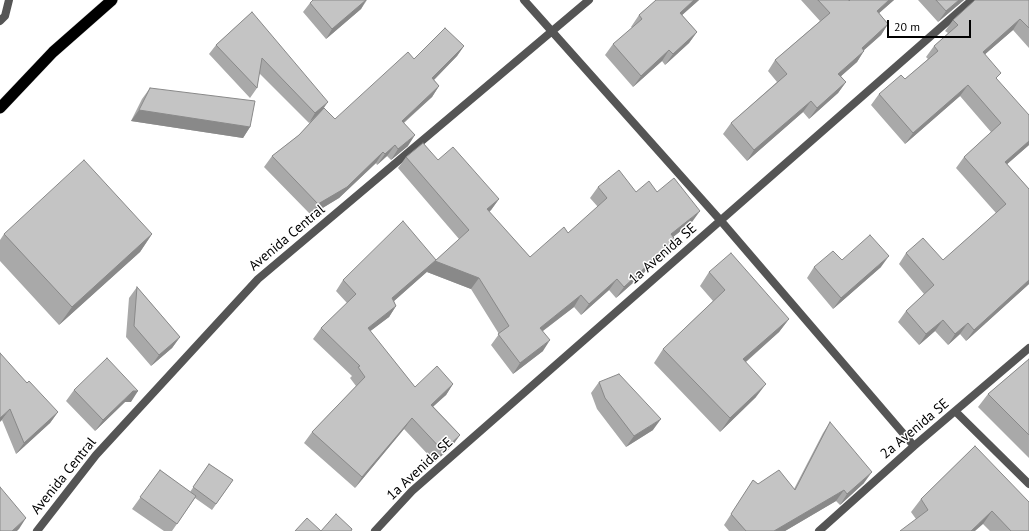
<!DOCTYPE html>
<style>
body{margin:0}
#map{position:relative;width:1029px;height:531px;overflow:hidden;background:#fff;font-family:"PT Sans",sans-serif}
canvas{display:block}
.scale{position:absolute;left:887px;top:20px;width:84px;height:18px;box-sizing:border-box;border:2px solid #000;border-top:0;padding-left:5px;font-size:12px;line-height:14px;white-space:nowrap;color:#000;-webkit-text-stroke:3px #fff;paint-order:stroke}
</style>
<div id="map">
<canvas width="1029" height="531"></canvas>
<div class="scale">20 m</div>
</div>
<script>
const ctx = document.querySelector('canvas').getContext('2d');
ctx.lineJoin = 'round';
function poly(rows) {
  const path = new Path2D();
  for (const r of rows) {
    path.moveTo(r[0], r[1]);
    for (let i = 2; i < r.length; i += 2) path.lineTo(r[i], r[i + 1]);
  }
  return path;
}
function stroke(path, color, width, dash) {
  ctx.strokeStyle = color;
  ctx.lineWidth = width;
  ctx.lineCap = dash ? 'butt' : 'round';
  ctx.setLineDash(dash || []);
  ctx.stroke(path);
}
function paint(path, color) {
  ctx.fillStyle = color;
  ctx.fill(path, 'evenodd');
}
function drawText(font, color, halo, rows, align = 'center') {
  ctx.font = font + ' "PT Sans",sans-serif';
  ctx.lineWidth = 3;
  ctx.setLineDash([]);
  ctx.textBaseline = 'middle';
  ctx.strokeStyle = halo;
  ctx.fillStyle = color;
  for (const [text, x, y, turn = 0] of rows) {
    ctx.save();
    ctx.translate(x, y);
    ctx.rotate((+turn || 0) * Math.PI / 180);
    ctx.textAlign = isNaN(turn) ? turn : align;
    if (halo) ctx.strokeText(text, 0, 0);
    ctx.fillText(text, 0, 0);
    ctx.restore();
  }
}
const trunk = poly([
 [0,108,53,52,112,0]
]);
stroke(trunk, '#dbdbdb', 12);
stroke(poly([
 [524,0,721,221,914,446],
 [0,21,5,16,9,0],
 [956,412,1029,484],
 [37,531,96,455,258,279,589,0],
 [375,531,412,491,972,0],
 [819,531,914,446,1029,348]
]), '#555', 8);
stroke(trunk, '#000', 11);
paint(poly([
 [313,0,367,0,361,9,326,39,303,12,310,3],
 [656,0,699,0,682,15,697,32,689,43,665,65,662,61,633,87,605,55,613,44,632,28,631,27,639,15],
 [801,0,849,0,849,1,850,0,894,0,879,13,888,24,881,35,864,50,857,62,841,76,846,82,838,93,809,119,803,112,747,161,723,134,731,123,777,82,768,71,775,60,820,21],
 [918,0,964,0,938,22],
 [1029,0,1029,48,1013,30,985,54,997,79,1029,145,1007,164,1029,189,1029,284,966,341,960,334,948,345,935,331,919,345,898,322,906,311,924,294,899,264,906,253,943,260,996,213,956,168,964,157,991,132,960,96,905,144,871,105,879,94,905,79,928,59,926,57,934,46,948,33,945,31,953,20],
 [252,12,322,111,335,119,414,59,464,46,457,56,434,80,439,86,432,97,404,123,408,146,391,160,387,156,377,165,376,163,339,198,311,215,264,167,272,156,299,135,318,114,309,123,259,73,257,88,250,98,209,54,216,45],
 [150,88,250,127,243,138,131,121,142,99],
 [406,157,438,160,499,199,491,210,489,212,530,257,568,233,598,207,590,198,598,187,636,192,657,192,692,222,673,237,676,241,668,252,646,270,643,274,616,298,609,290,581,315,574,307,543,331,543,351,513,374,491,345,499,334,471,289,427,272,429,270,394,301,396,306,389,317,370,331,415,387,453,384,446,395,433,406,460,435,452,446,435,462,404,429,355,488,304,443,312,432,356,386,350,378,352,376,313,339,321,328,347,303,336,291,343,280,435,261,459,239,398,168],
 [4,234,152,234,140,252,59,325,0,261,0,240],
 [842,260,881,267,833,309,807,278,814,267],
 [709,272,789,319,779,332,746,362,756,397,720,432,654,363,663,349,713,301,700,286],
 [137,287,180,337,172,348,151,366,126,337,129,298],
 [1029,359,1029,458,978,407,988,394],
 [599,382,653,430,626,447,597,409,591,393],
 [27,383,58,412,50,423,16,454,2,420],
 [74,390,131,402,125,402,95,431,66,401],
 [830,422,864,483,840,505,836,501,785,531,729,531,724,525,753,480,758,484,794,489,823,433],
 [975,446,1029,531,990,531,983,524,916,519,911,512,921,499],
 [209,464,233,480,212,510,195,498,172,531,164,531,132,509,160,470,190,492]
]), '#a9a9a9');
paint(poly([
 [366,0,361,9,326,39,332,29],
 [694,0,699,0,672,24,680,13],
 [889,0,894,0,869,22,877,11],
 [959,0,964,0,938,22,946,11],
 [1020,19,1013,30,975,63,983,52],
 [888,24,881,35,854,59,862,48],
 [697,32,689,43,665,65,673,54],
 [464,46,457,56,425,89,432,78],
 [669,50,662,61,633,87,641,76],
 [864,51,857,62,831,85,838,74],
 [846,82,838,93,809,119,817,108],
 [968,85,960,96,905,144,913,133],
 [439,86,432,97,394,131,402,121],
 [811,101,803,112,747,161,754,150],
 [328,102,321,112,309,123,315,113],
 [139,110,250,127,243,138,131,121],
 [415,135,408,146,391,160,398,149],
 [1029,141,1029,145,997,173,1005,162],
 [395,145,387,156,377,165,385,154],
 [383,152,376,163,339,198,311,215,318,204],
 [499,199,491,210,479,221,487,209],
 [700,211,692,222,663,245,671,234],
 [152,234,140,252,59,325,72,307],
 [676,241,668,252,646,270,643,274,616,298,624,287,649,262],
 [889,256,881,267,833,309,841,298],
 [436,260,479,278,471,289,427,272,429,270,385,309,392,298],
 [617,279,609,290,581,315,589,304],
 [1029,280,1029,284,966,341,974,330],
 [581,295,574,307,532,339,540,328],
 [396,306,389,317,360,339,368,328],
 [789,319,779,332,733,373,743,359],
 [943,320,935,331,919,345,926,334],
 [968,323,960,334,948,345,955,334],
 [180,337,172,348,151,366,159,355],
 [550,340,543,351,513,374,520,363],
 [453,384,446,395,424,415,431,405],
 [766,384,756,397,720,432,730,418],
 [133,391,138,391,131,402,125,402,95,431,103,420],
 [10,409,2,420,0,422,0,418],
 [58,412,50,423,16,454,24,443],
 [412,418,404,429,355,488,362,477],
 [661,419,653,430,626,447,634,436],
 [460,435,452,446,435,462,443,451],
 [872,472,864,483,840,505,847,494],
 [844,490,836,501,785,531,774,531],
 [992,511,983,524,975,531,971,531],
 [26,518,19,529,17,531,12,531]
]), '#898989');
const building = poly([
 [313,0,366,0,332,29,310,3,313,0],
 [656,0,694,0,680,13,697,32,673,54,669,50,641,76,613,44,642,19,639,15,656,0],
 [818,0,849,0,849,1,850,0,889,0,877,11,888,24,862,48,864,51,838,74,846,82,817,108,811,101,754,150,731,123,787,74,775,60,830,13,818,0],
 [936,0,959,0,946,11,936,0],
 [975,0,1029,0,1029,28,1020,19,983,52,1001,73,996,78,1029,115,1029,141,1005,162,1029,189,1029,280,974,330,968,323,955,334,943,320,926,334,906,311,934,285,906,253,923,238,943,260,1006,204,964,157,1001,123,968,85,913,133,879,94,901,75,905,79,938,51,934,46,958,25,953,20,975,0],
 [252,12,328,102,315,113,262,58,257,88,216,45,252,12],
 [445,28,464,46,432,78,439,86,402,121,415,135,398,149,395,145,385,154,383,152,347,187,318,204,272,156,299,135,324,108,335,119,408,52,414,59,445,28],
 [150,88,255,101,250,127,139,110,150,88],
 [423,143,438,160,453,147,499,199,487,209,530,257,564,227,568,233,607,198,598,187,619,170,636,192,649,181,657,192,674,178,700,211,671,234,676,241,649,262,650,263,624,287,617,279,589,304,581,295,540,328,550,340,520,363,498,334,509,326,479,278,435,261,469,230,406,157,423,143],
 [84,160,152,234,72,307,4,234,84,160],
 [403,221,436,260,392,298,396,306,368,328,415,387,437,366,453,384,431,405,460,435,443,451,412,418,362,477,312,432,365,377,358,367,360,366,321,328,356,294,343,280,403,221],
 [870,235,889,256,841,298,814,267,833,251,842,260,870,235],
 [731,253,789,319,743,359,766,384,730,418,663,349,725,290,709,272,731,253],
 [137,287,180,337,159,355,134,326,137,287],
 [0,353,27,383,29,381,58,412,24,443,10,409,0,418,0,353],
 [107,358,138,391,133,391,103,420,74,390,107,358],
 [1029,359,1029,435,988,394,1029,359],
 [619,374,661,419,634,436,605,398,599,382,619,374],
 [830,422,872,472,847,494,844,490,774,531,746,531,731,514,753,480,758,484,779,470,795,490,830,422],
 [975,446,1029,502,1029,531,1011,531,992,511,971,531,900,531,928,510,921,499,975,446],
 [209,464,233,480,216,504,193,487,209,464],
 [160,470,196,496,177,524,140,497,160,470],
 [0,487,26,518,12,531,0,531,0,487],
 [336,514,352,529,351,531,295,531,307,518,321,531,336,514]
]);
paint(building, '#c4c4c4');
stroke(building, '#898989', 1);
drawText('14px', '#000', '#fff', [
 ["Avenida Central",287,238,-40],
 ["1a Avenida SE",663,254,-41],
 ["2a Avenida SE",915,429,-40],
 ["1a Avenida SE",420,469,-43],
 ["Avenida Central",64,476,-51]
]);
</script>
